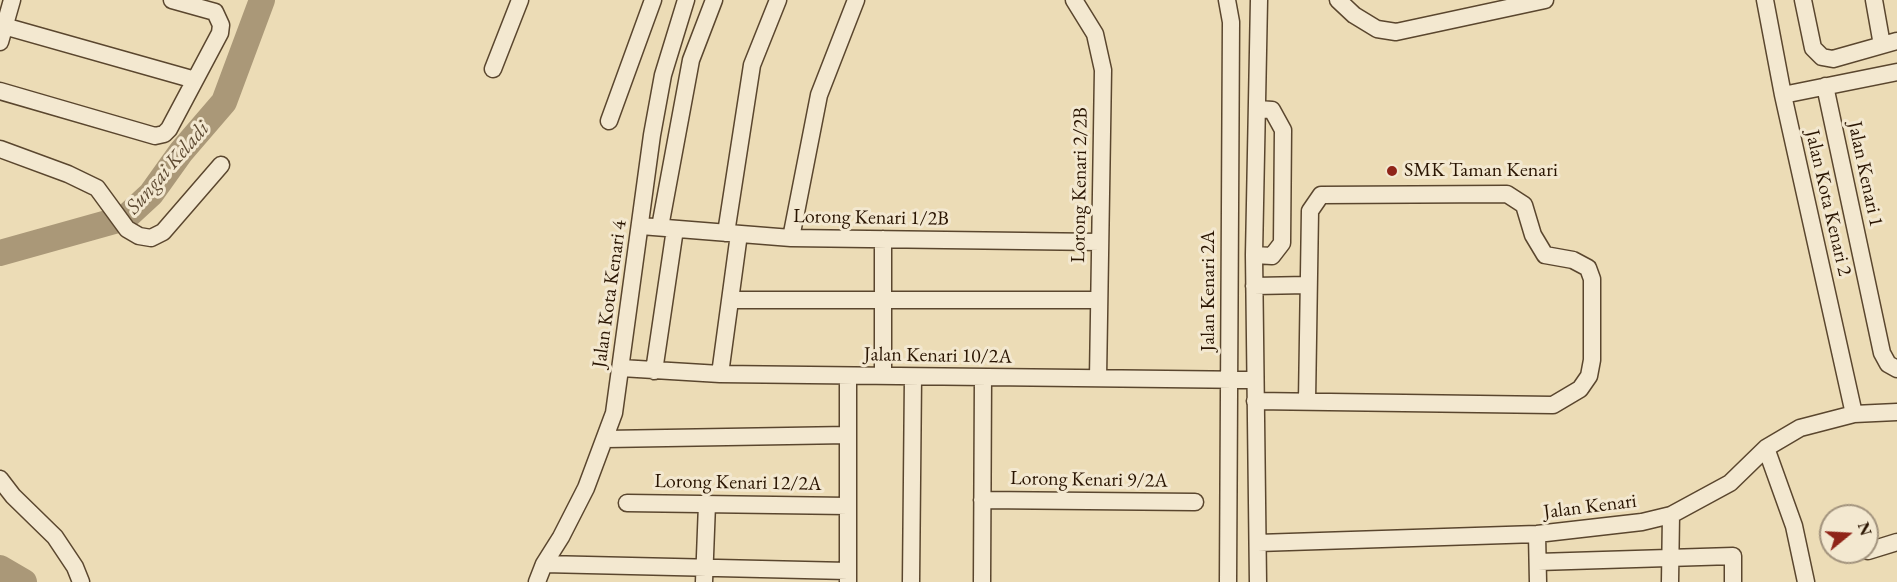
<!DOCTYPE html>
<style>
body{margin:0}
#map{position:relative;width:1897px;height:582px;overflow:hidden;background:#ecdcb6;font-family:"EB Garamond",serif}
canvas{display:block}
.north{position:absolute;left:1819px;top:504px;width:60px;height:60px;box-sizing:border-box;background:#f3e8d0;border:2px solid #a2937d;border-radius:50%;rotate:72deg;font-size:16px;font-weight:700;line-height:24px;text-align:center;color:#291401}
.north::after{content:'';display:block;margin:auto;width:21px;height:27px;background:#8f2418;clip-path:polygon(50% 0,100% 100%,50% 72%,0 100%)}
</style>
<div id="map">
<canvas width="1897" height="582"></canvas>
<div class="north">N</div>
</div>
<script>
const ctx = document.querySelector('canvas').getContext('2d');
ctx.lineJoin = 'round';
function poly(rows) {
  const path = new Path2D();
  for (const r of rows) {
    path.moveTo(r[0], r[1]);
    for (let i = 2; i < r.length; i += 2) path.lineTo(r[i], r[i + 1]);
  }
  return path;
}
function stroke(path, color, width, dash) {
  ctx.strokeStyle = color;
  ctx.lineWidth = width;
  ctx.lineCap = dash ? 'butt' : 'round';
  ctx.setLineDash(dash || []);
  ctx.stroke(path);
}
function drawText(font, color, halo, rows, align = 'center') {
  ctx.font = font + ' "EB Garamond",serif';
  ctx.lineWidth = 6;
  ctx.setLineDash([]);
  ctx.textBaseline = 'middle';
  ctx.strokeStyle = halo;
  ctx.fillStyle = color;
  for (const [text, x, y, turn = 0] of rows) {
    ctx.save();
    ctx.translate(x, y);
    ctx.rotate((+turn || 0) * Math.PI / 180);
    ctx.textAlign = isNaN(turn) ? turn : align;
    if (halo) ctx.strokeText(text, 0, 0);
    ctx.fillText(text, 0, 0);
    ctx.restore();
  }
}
stroke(poly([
 [0,253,125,218,151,194,181,152,224,102,262,0],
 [0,568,24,582]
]), '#aa9878', 26);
const minor = poly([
 [1074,0,1095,34,1103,70,1098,378],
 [1227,0,1231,22,1228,582],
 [1338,0,1354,15,1377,29,1396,32,1545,0],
 [1765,0,1783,95,1854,414],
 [1803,0,1813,48,1822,57,1833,59,1897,41],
 [1874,0,1882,45],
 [0,25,195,80],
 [0,42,12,0],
 [493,69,520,0],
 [1825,86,1882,353,1888,364,1897,369],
 [0,91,155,136,164,134,169,129,220,33,221,25,215,12,172,0],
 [1783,95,1897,72],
 [609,121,653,0],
 [0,149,68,174,97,188,127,229,139,236,151,238,163,232,221,165],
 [641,226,791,238,1100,242],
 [660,227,691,60,714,0],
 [726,233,752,65,778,0],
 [791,238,819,95,856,0],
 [883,239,883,376],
 [1254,255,1272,256,1282,243,1283,130,1272,110,1258,109],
 [1254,286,1308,285],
 [730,300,1099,300],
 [621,368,720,374,1255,380],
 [654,371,675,229],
 [720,374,739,234],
 [848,376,848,582],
 [1255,401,1553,405,1580,389,1589,376,1592,360,1592,279,1588,268,1573,260,1545,255,1533,235,1524,205,1507,194,1321,195,1310,211,1307,401],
 [606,439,848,435],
 [1766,448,1794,526,1806,582],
 [0,479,13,496,55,537,75,567,81,582],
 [982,500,1195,502],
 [627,503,848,506],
 [1537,534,1538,582],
 [1258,543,1537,534,1642,522,1671,515,1730,483,1766,448,1800,428,1854,414,1897,412],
 [1868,551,1897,542],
 [1538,562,1733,556,1733,582],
 [544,564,848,571],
 [537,582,544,564,561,537,586,488,614,413,652,135,663,75,686,0],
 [704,582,707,504],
 [911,582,913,377],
 [982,582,983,377],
 [1258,582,1254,255,1259,0],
 [1670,582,1671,515]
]);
stroke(minor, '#5a462e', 19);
stroke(minor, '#f3e8d0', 16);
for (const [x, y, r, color] of [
 [1392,171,6,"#8f2418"]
]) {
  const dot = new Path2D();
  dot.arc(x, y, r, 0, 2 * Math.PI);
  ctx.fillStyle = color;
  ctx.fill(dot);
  stroke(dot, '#f3e8d0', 2);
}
drawText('20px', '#291401', '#f3e8d0', [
 ["SMK Taman Kenari",1404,171]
], 'left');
drawText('20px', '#291401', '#f3e8d0', [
 ["Jalan Kenari 1",1865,174,78],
 ["Lorong Kenari 2/2B",1080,185,-89],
 ["Jalan Kota Kenari 2",1828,203,77],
 ["Lorong Kenari 1/2B",871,218,1],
 ["Jalan Kenari 2A",1209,291,-90],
 ["Jalan Kota Kenari 4",610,294,-82],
 ["Jalan Kenari 10/2A",938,356,1],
 ["Lorong Kenari 9/2A",1089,480,1],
 ["Lorong Kenari 12/2A",738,483,1],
 ["Jalan Kenari",1590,507,-7]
]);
drawText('italic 21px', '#5d4931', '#f3e8d0', [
 ["Sungai Keladi",168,168,-49]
]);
</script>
